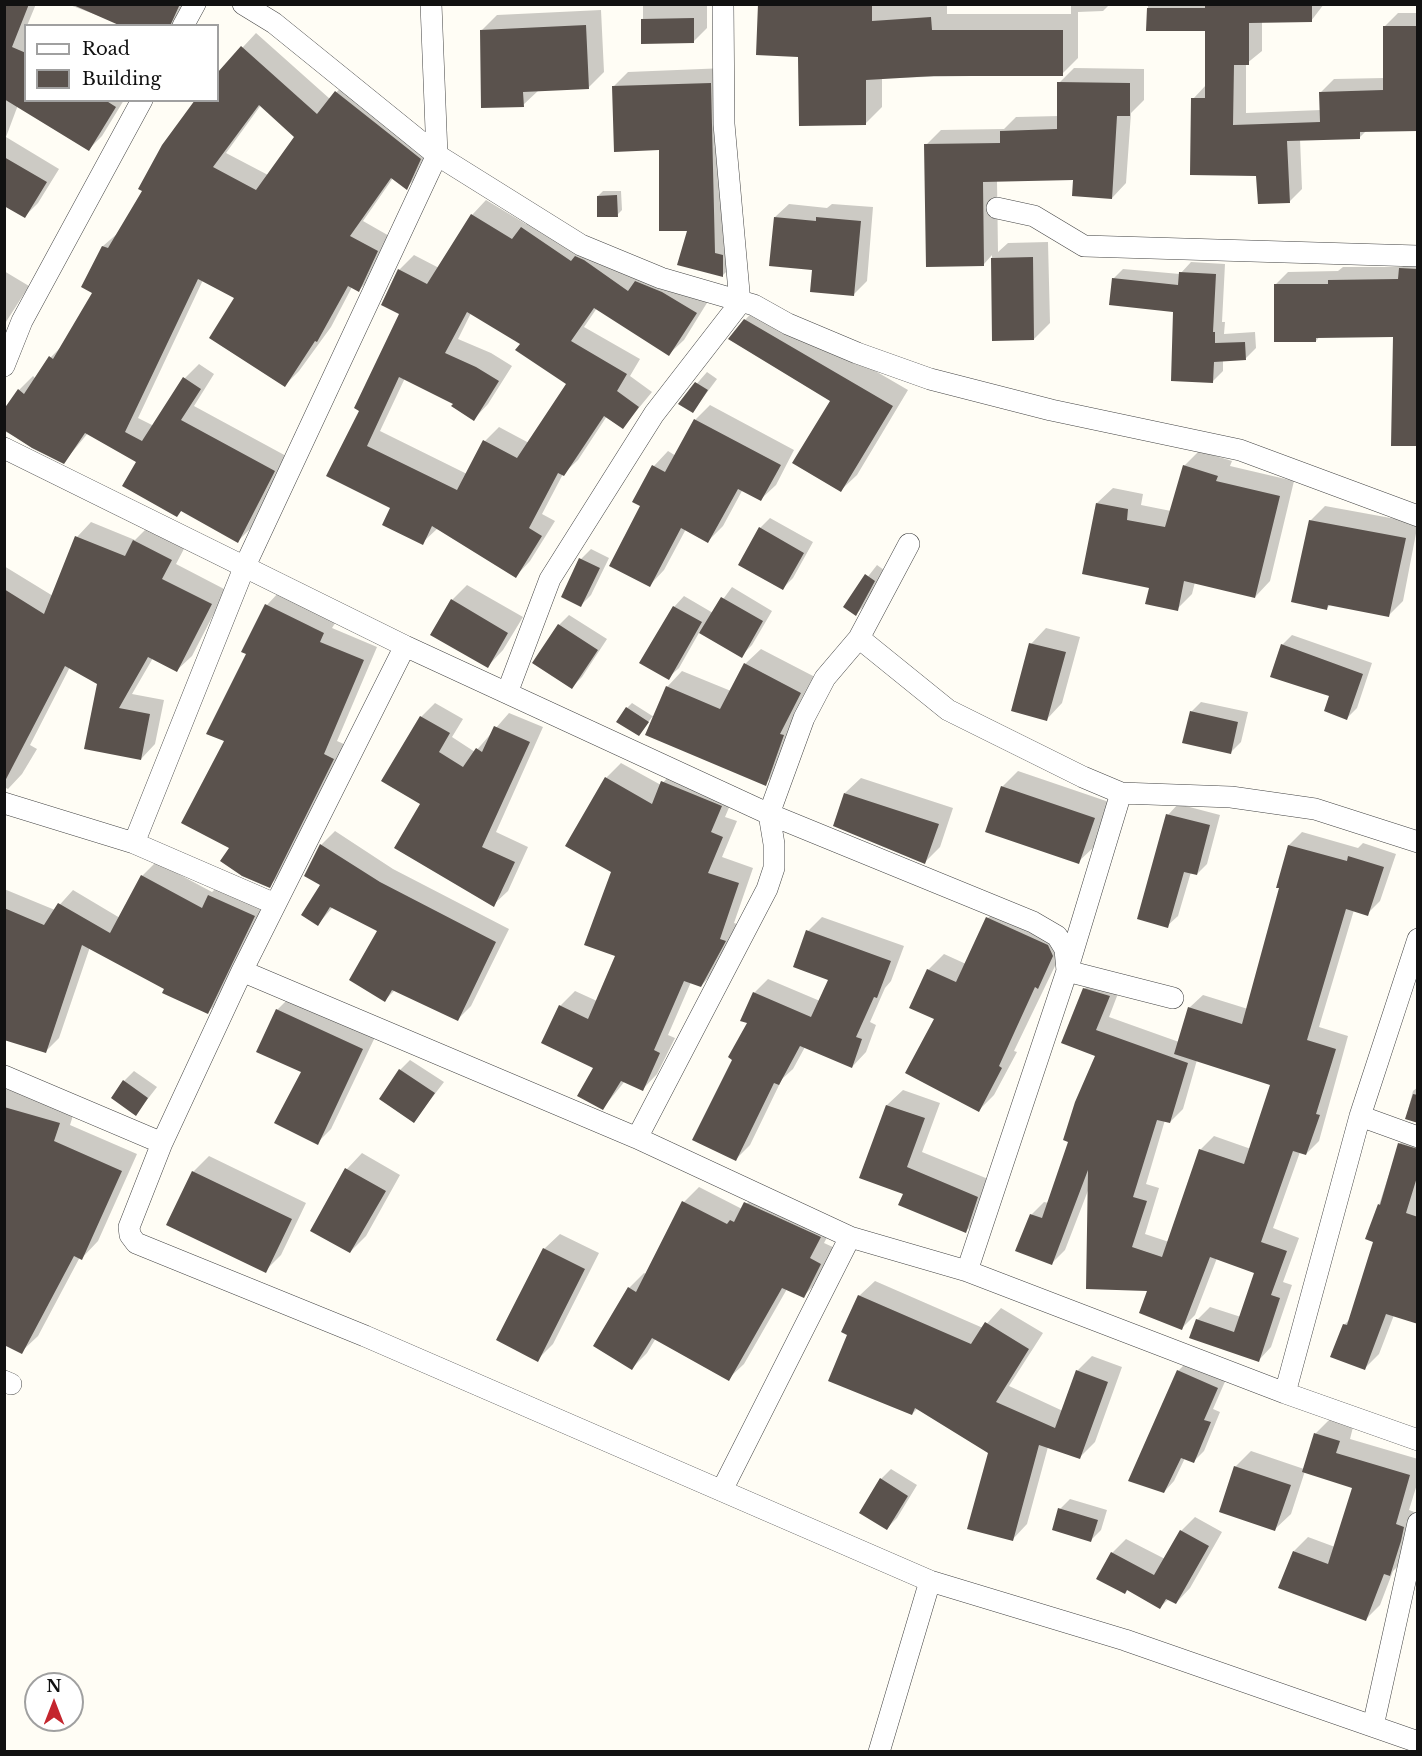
<!DOCTYPE html>
<style>
body{margin:0}
#map{position:relative;width:1422px;height:1756px;overflow:hidden;background:#fffdf5;font-family:"Libre Baskerville",serif}
canvas{display:block}
.frame{position:absolute;inset:0;border:6px solid #111;pointer-events:none}
.legend{position:absolute;left:24px;top:24px;width:195px;height:78px;box-sizing:border-box;background:#fff;border:2px solid #a0a0a0;margin:0;padding:8px 10px;list-style:none;font-size:18px;color:#111}
.legend li{display:flex;align-items:center;gap:12px;height:30px}
.legend b{width:30px;border:2px solid #a0a0a0}
.north{position:absolute;left:24px;top:1672px;width:60px;height:60px;box-sizing:border-box;background:#fff;border:2px solid #a0a0a0;border-radius:50%;rotate:0deg;font-size:16px;font-weight:700;line-height:24px;text-align:center;color:#111}
.north::after{content:'';display:block;margin:auto;width:21px;height:27px;background:#c4262e;clip-path:polygon(50% 0,100% 100%,50% 72%,0 100%)}
</style>
<div id="map">
<canvas width="1422" height="1756"></canvas>
<div class="frame"></div>
<ul class="legend">
<li><b style="height:8px;background:#fff"></b>Road</li>
<li><b style="height:16px;background:#5a524d"></b>Building</li>
</ul>
<div class="north">N</div>
</div>
<script>
const ctx = document.querySelector('canvas').getContext('2d');
ctx.lineJoin = 'round';
function paint(path, color) {
  ctx.fillStyle = color;
  ctx.fill(path, 'evenodd');
}
function poly(rows) {
  const path = new Path2D();
  for (const r of rows) {
    path.moveTo(r[0], r[1]);
    for (let i = 2; i < r.length; i += 2) path.lineTo(r[i], r[i + 1]);
  }
  return path;
}
function stroke(path, color, width, dash) {
  ctx.strokeStyle = color;
  ctx.lineWidth = width;
  ctx.lineCap = dash ? 'butt' : 'round';
  ctx.setLineDash(dash || []);
  ctx.stroke(path);
}
paint(poly([
 [4,4,36,4,24,33,26,100,124,100,102,136,89,149,18,105,6,137,59,169,38,203,25,216,4,205],
 [67,4,185,4,180,26,126,26],
 [643,4,707,4,707,28,693,42,643,42],
 [759,4,947,4,947,14,1071,14,1071,4,1110,4,1103,11,1078,12,1078,58,1062,74,882,78,882,107,866,123,799,56],
 [1148,4,1324,4,1311,21,1262,21,1262,51,1246,64,1246,113,1321,110,1321,92,1334,79,1384,78,1385,26,1398,13,1418,13,1418,129,1366,131,1359,138,1300,139,1302,189,1289,202,1258,174,1193,99,1206,85,1206,30,1148,29],
 [601,10,604,72,588,88,539,90,523,105,481,31,497,15],
 [256,33,330,99,350,78,434,144,420,174,406,188,393,178,363,221,391,237,372,277,359,290,352,287,331,327,299,371,285,385,236,298,203,280,138,418,154,426,185,378,199,364,214,374,194,406,288,457,252,527,238,541,182,510,177,516,138,461,88,433,64,462,4,431,4,411,19,390,33,376,36,379,51,357,64,344,94,293,103,246,118,233,218,100,218,74],
 [261,105,296,137,268,175,226,153],
 [726,68,737,261,722,276,689,229,660,149,613,87,628,72],
 [1074,68,1144,69,1144,100,1131,113,1126,183,1112,198,1074,179,997,181,998,252,1008,243,1048,242,1050,323,1034,339,994,340,992,255,984,264,926,145,941,130,1004,129,1016,117,1059,116,1059,83],
 [603,191,621,191,622,210,617,215,598,196],
 [486,200,526,224,536,214,710,298,684,340,669,354,597,308,584,327,640,359,630,376,652,392,623,427,607,416,578,460,563,474,542,514,555,521,530,561,516,576,438,528,422,543,392,507,328,475,361,410,401,314,383,304,399,270,414,255,439,268,472,215],
 [471,313,522,344,568,384,529,443,499,427,485,441,467,474,380,431,405,378,455,403,474,419,488,404,512,366,491,353,458,339],
 [789,204,827,208,832,204,873,207,867,281,854,294,813,269,775,217],
 [1413,256,1418,256,1418,445,1394,336,1320,336,1316,341,1275,285,1288,272,1338,271,1343,267,1402,267],
 [1191,262,1225,264,1222,322,1225,322,1224,334,1255,332,1256,348,1246,358,1223,360,1223,371,1213,381,1175,311,1113,279,1123,269,1180,274],
 [4,271,29,286,4,325],
 [760,304,908,390,857,475,841,490,832,400,745,320],
 [707,372,717,379,693,411,680,403],
 [710,405,794,450,776,485,761,499,743,489,723,526,708,541,686,529,664,570,650,585,642,505,654,466,668,451,676,456,696,419],
 [1199,451,1232,461,1230,466,1294,481,1270,581,1255,597,1195,582,1192,594,1177,609,1151,586,1083,573,1097,503,1113,488,1143,494,1141,505,1171,511,1184,466],
 [1325,506,1418,523,1403,601,1388,616,1331,604,1327,608,1310,521],
 [770,518,813,542,793,578,783,588,760,528],
 [91,522,135,540,149,526,186,545,176,564,226,590,192,656,177,670,153,658,132,694,164,700,155,744,141,759,99,683,70,667,30,745,37,749,22,774,8,789,4,787,4,566,53,596,77,537],
 [591,549,609,558,591,595,581,605,581,559],
 [877,565,884,570,866,604,856,614,845,606],
 [467,585,523,617,503,650,488,666,452,600],
 [732,587,772,611,752,645,741,656,700,631,679,668,668,678,674,607,684,596,713,613],
 [280,591,337,620,332,628,377,647,337,741,346,745,283,872,269,886,231,847,226,740,248,654,267,605],
 [569,615,607,639,582,677,572,687,559,625],
 [1046,628,1080,637,1062,703,1047,719,1031,644],
 [1292,635,1372,663,1357,708,1347,718,1331,695,1282,645],
 [761,649,815,677,781,768,765,784,652,717,639,735,627,708,632,703,654,717,667,687,682,671,731,691,745,664],
 [1201,702,1248,712,1241,742,1231,752,1191,712],
 [435,703,463,719,452,737,475,752,509,713,543,727,496,832,528,847,508,891,493,905,422,804,421,717],
 [621,763,661,785,677,767,736,791,725,817,737,821,722,857,753,868,734,923,740,925,716,970,701,986,691,982,668,1035,675,1038,657,1074,642,1090,625,1081,603,1108,596,1068,560,1006,575,991,597,1001,617,955,606,778],
 [1018,771,1109,802,1094,847,1078,862,1002,787],
 [861,778,953,808,940,847,925,862,845,793],
 [1178,804,1220,815,1207,864,1197,874,1191,872,1178,916,1167,926,1168,815],
 [335,831,393,869,509,929,471,1006,457,1020,395,990,385,1000,380,931,333,907,318,924,322,885,306,875,321,845],
 [1302,832,1358,848,1363,843,1396,854,1380,901,1367,914,1354,910,1319,1027,1348,1036,1319,1141,1306,1154,1300,1152,1273,1228,1299,1238,1283,1282,1292,1285,1271,1347,1258,1361,1197,1320,1210,1307,1241,1317,1256,1272,1217,1258,1195,1315,1182,1328,1150,1289,1089,1188,1065,1250,1052,1263,1031,1215,1044,1202,1049,1203,1097,1055,1084,989,1097,976,1122,983,1109,1017,1179,1042,1189,1008,1203,995,1248,1009,1281,887,1289,845],
 [1197,1060,1272,1085,1251,1149,1214,1136,1200,1150,1169,1242,1145,1234,1159,1188,1146,1184,1165,1120,1170,1122,1183,1109],
 [156,862,212,892,223,882,268,902,221,999,208,1012,90,947,59,1038,45,1052,4,1038,4,889,55,910,73,890,120,918,142,876],
 [1003,902,1068,939,1014,1051,1017,1052,994,1095,979,1110,936,1018,928,970,944,954,966,964,988,918],
 [822,917,904,946,891,981,885,988,870,1022,876,1025,866,1052,852,1067,805,1047,793,1069,782,1079,750,1145,736,1159,734,1059,749,1023,754,993,768,979,820,1001,830,979,808,931],
 [291,996,376,1035,331,1129,317,1143,303,1071,277,1010],
 [410,1060,444,1082,414,1121,400,1070],
 [134,1071,157,1087,136,1114,124,1081],
 [4,1086,76,1106,70,1125,137,1154,98,1241,82,1258,80,1257,38,1336,21,1352,4,1344],
 [1418,1087,1418,1123,1406,1118,1413,1091],
 [903,1090,940,1103,922,1152,993,1181,982,1216,966,1231,905,1193,887,1105],
 [1414,1130,1418,1131,1418,1323,1394,1315,1379,1354,1365,1368,1344,1325,1351,1318,1375,1241,1379,1205,1399,1144],
 [362,1153,400,1175,366,1236,350,1252,312,1231,347,1169],
 [209,1156,306,1203,281,1255,265,1271,193,1172],
 [699,1187,742,1209,761,1188,835,1222,824,1243,835,1248,818,1281,803,1297,787,1289,744,1364,728,1379,656,1338,647,1353,632,1368,629,1288,644,1273,646,1274,684,1202],
 [560,1234,599,1253,553,1344,537,1360,544,1249],
 [875,1281,983,1328,1001,1308,1043,1333,1009,1386,1063,1411,1077,1371,1092,1356,1122,1367,1095,1442,1080,1457,1048,1447,1027,1524,1012,1540,990,1452,918,1408,912,1414,849,1334,859,1296],
 [1188,1361,1227,1377,1213,1409,1220,1412,1204,1451,1194,1461,1185,1458,1174,1481,1164,1492,1178,1371],
 [1330,1419,1353,1427,1350,1439,1418,1459,1418,1481,1409,1510,1417,1513,1403,1561,1393,1571,1380,1605,1366,1619,1294,1551,1308,1537,1335,1547,1354,1487,1305,1471,1291,1514,1275,1529,1235,1467,1251,1451,1304,1469,1316,1433],
 [891,1469,917,1485,897,1518,887,1528,881,1479],
 [1070,1499,1107,1510,1101,1530,1091,1540,1060,1509],
 [1195,1517,1222,1532,1190,1588,1176,1603,1169,1599,1160,1607,1112,1553,1126,1539,1165,1559,1181,1531]
]), '#0003');
paint(poly([
 [4,4,29,4,12,47,26,53,26,100,105,100,116,107,89,151,4,99],
 [71,4,180,4,170,26,121,26],
 [758,4,872,4,872,21,931,17,932,30,1063,30,1063,76,934,76,866,80,866,125,799,126,798,57,756,55],
 [1205,4,1312,4,1312,22,1249,23,1249,65,1234,65,1233,125,1320,122,1319,92,1383,90,1383,26,1418,26,1418,131,1360,132,1360,139,1287,141,1290,203,1258,204,1256,176,1190,175,1191,98,1205,98,1205,31,1146,31,1147,8,1205,8],
 [694,18,694,43,641,44,641,19],
 [586,25,589,89,523,92,524,107,481,108,480,30],
 [241,46,317,114,335,91,421,159,407,190,391,178,350,236,378,251,359,292,348,286,317,342,315,341,285,387,209,338,234,298,198,279,125,432,142,441,183,377,201,389,181,420,275,471,238,543,181,511,177,517,122,486,136,462,85,433,64,464,32,448,4,430,4,409,18,389,24,394,49,356,53,359,92,293,81,287,102,246,108,248,142,191,138,189,162,145,195,100,218,100,218,72],
 [259,105,294,137,256,190,213,167],
 [1057,82,1130,83,1130,116,1117,116,1112,199,1072,196,1073,180,983,182,984,266,926,267,924,144,1000,143,1000,131,1057,129],
 [711,83,715,253,723,255,723,277,677,265,687,231,659,231,659,150,614,152,612,86],
 [4,157,47,182,25,218,4,206],
 [617,195,618,217,597,217,597,196],
 [471,214,512,239,521,227,571,261,575,256,584,260,628,291,635,281,662,292,697,313,669,356,594,308,571,341,627,374,617,391,639,407,623,429,604,416,564,476,558,473,529,528,542,536,516,578,432,526,423,545,382,525,390,508,326,476,359,411,354,408,399,314,381,305,398,269,427,284],
 [467,312,520,344,515,350,566,384,517,458,483,440,457,490,367,446,399,377,453,404,451,406,474,421,499,381,476,367,445,353],
 [774,217,816,221,816,217,861,221,854,296,810,292,812,270,769,266],
 [1033,257,1034,340,992,341,991,258],
 [1399,268,1418,269,1418,446,1391,446,1393,337,1316,338,1316,342,1274,342,1274,284,1328,284,1328,280,1398,279],
 [1179,272,1216,274,1213,332,1215,332,1215,343,1245,342,1246,360,1214,362,1213,383,1171,381,1173,312,1109,305,1112,278,1178,285],
 [744,319,893,406,841,492,792,463,830,401,728,339],
 [695,382,708,390,693,413,678,404],
 [694,419,781,465,761,501,738,489,708,543,681,528,650,587,609,566,640,506,632,502,652,465,665,472],
 [1183,465,1218,476,1216,481,1280,496,1255,598,1184,581,1178,611,1145,604,1149,588,1082,574,1096,503,1128,509,1127,520,1165,527],
 [1309,520,1406,538,1389,617,1328,605,1327,610,1291,602],
 [759,527,804,553,783,590,738,565],
 [75,536,125,556,133,540,172,560,162,579,212,604,177,672,148,657,119,708,150,714,141,760,84,749,97,684,65,666,4,783,4,589,44,614],
 [579,558,600,568,581,607,561,597],
 [865,574,875,581,856,616,843,607],
 [721,597,763,621,742,658,699,633],
 [451,599,508,633,488,668,430,635],
 [265,604,324,633,320,642,364,660,324,754,334,759,270,888,242,876,220,861,229,848,181,823,224,741,206,734,246,654,241,652],
 [673,606,702,622,669,680,639,663],
 [558,624,598,650,572,689,532,663],
 [1029,643,1066,652,1047,721,1011,711],
 [1281,644,1363,674,1347,720,1324,711,1329,696,1270,677],
 [744,663,801,693,780,734,784,735,766,786,645,735,666,686,720,709],
 [626,707,649,722,639,736,616,722],
 [1190,711,1238,722,1231,754,1182,743],
 [420,716,450,733,439,752,463,767,476,748,482,752,494,726,530,742,482,847,515,862,494,907,394,848,420,804,381,781],
 [605,777,652,804,661,781,722,806,711,832,723,837,708,873,739,883,720,939,726,941,701,987,684,981,654,1050,660,1053,643,1091,621,1081,603,1110,577,1096,593,1068,541,1043,559,1005,588,1019,615,956,584,945,611,872,565,846],
 [1001,786,1095,818,1079,864,985,832],
 [844,793,939,824,925,864,833,826],
 [1166,814,1210,825,1197,875,1184,872,1168,928,1137,919],
 [320,844,380,882,496,942,458,1021,392,990,385,1002,349,980,377,931,330,907,318,926,301,915,320,885,304,876],
 [1288,845,1347,861,1348,856,1384,867,1368,916,1346,909,1307,1040,1336,1049,1316,1114,1320,1115,1306,1155,1293,1151,1261,1242,1287,1251,1271,1295,1280,1298,1259,1362,1189,1338,1196,1319,1234,1332,1254,1273,1210,1257,1182,1330,1139,1313,1147,1291,1086,1289,1088,1170,1052,1265,1015,1251,1030,1214,1042,1218,1068,1142,1063,1140,1075,1102,1095,1056,1061,1043,1083,988,1110,996,1096,1030,1188,1063,1170,1123,1157,1120,1133,1197,1147,1201,1132,1247,1162,1257,1199,1149,1244,1164,1270,1085,1174,1054,1188,1007,1242,1024,1279,888,1276,888],
 [141,875,202,908,208,895,255,916,208,1014,162,993,164,989,82,945,46,1053,4,1040,4,908,44,925,58,903,110,933],
 [986,917,1048,945,1053,956,1038,989,1035,987,999,1066,1002,1068,979,1112,905,1073,934,1019,909,1008,927,969,956,982],
 [806,930,891,961,877,998,874,997,856,1037,862,1039,852,1068,800,1046,779,1085,774,1083,736,1161,692,1140,732,1060,728,1057,747,1023,740,1021,753,992,811,1017,828,980,793,967],
 [276,1009,363,1049,318,1145,274,1123,301,1072,256,1052],
 [399,1069,435,1093,414,1123,379,1099],
 [123,1080,148,1098,136,1116,111,1098],
 [1413,1094,1418,1095,1418,1123,1405,1119],
 [886,1105,925,1118,907,1167,978,1197,966,1233,898,1205,903,1194,859,1178],
 [4,1107,60,1123,54,1141,122,1171,82,1260,74,1256,22,1354,4,1345],
 [1398,1143,1418,1149,1418,1174,1406,1213,1418,1217,1418,1324,1386,1314,1365,1370,1330,1357,1343,1324,1347,1325,1373,1242,1365,1239,1378,1204,1380,1205],
 [345,1168,386,1191,350,1253,310,1231],
 [192,1171,292,1219,266,1273,166,1225],
 [682,1201,727,1224,730,1220,734,1222,744,1202,821,1237,810,1258,821,1264,804,1298,782,1288,729,1381,652,1338,632,1370,593,1346,628,1287,636,1292],
 [543,1248,585,1269,538,1362,496,1340],
 [858,1295,971,1344,985,1322,1029,1349,996,1402,1055,1428,1076,1370,1108,1382,1080,1459,1039,1445,1013,1541,967,1529,988,1453,915,1408,912,1415,828,1381,847,1335,841,1332],
 [1177,1370,1218,1388,1204,1420,1211,1422,1194,1463,1181,1458,1164,1493,1128,1481],
 [1314,1433,1340,1441,1336,1453,1410,1475,1396,1524,1404,1527,1401,1541,1390,1576,1384,1574,1366,1621,1278,1588,1293,1551,1328,1564,1352,1488,1302,1472],
 [1234,1466,1291,1485,1275,1531,1219,1512],
 [880,1478,908,1496,887,1530,859,1513],
 [1058,1508,1098,1520,1091,1542,1052,1530],
 [1180,1530,1209,1546,1176,1604,1166,1599,1160,1609,1127,1590,1125,1594,1096,1579,1111,1552,1154,1575]
]), '#5a524d');
const minor = poly([
 [243,4,274,23,437,155,581,245,661,278,754,305,788,324,857,353,930,379,1051,410,1240,450,1418,516],
 [183,26,195,4],
 [997,208,1034,216,1084,246,1418,256],
 [4,366,22,321,142,100],
 [4,448,405,646,769,814,1033,922,1057,936,1065,949,1067,971,1173,998],
 [859,638,948,710,1083,777,1121,793,1067,971,967,1271],
 [405,646,242,971,162,1143,129,1227,130,1235,136,1243,365,1336,930,1581,1125,1640,1418,1742],
 [507,693,550,579,654,414,740,303,724,124,723,4],
 [1121,793,1231,797,1315,809,1418,842],
 [4,803,134,843,275,904],
 [134,843,244,568,437,155,431,4],
 [242,971,637,1138,850,1237,967,1271,1285,1393,1418,1440],
 [4,1076,162,1143],
 [1360,1116,1418,1137],
 [637,1138,767,889,774,868,774,844,769,814,804,718,825,678,859,638,909,544],
 [4,1381,11,1384],
 [1285,1393,1360,1116,1418,939],
 [722,1490,850,1237],
 [1373,1726,1418,1523],
 [879,1752,930,1581]
]);
stroke(minor, '#444', 22);
stroke(minor, '#fff', 21);
</script>
